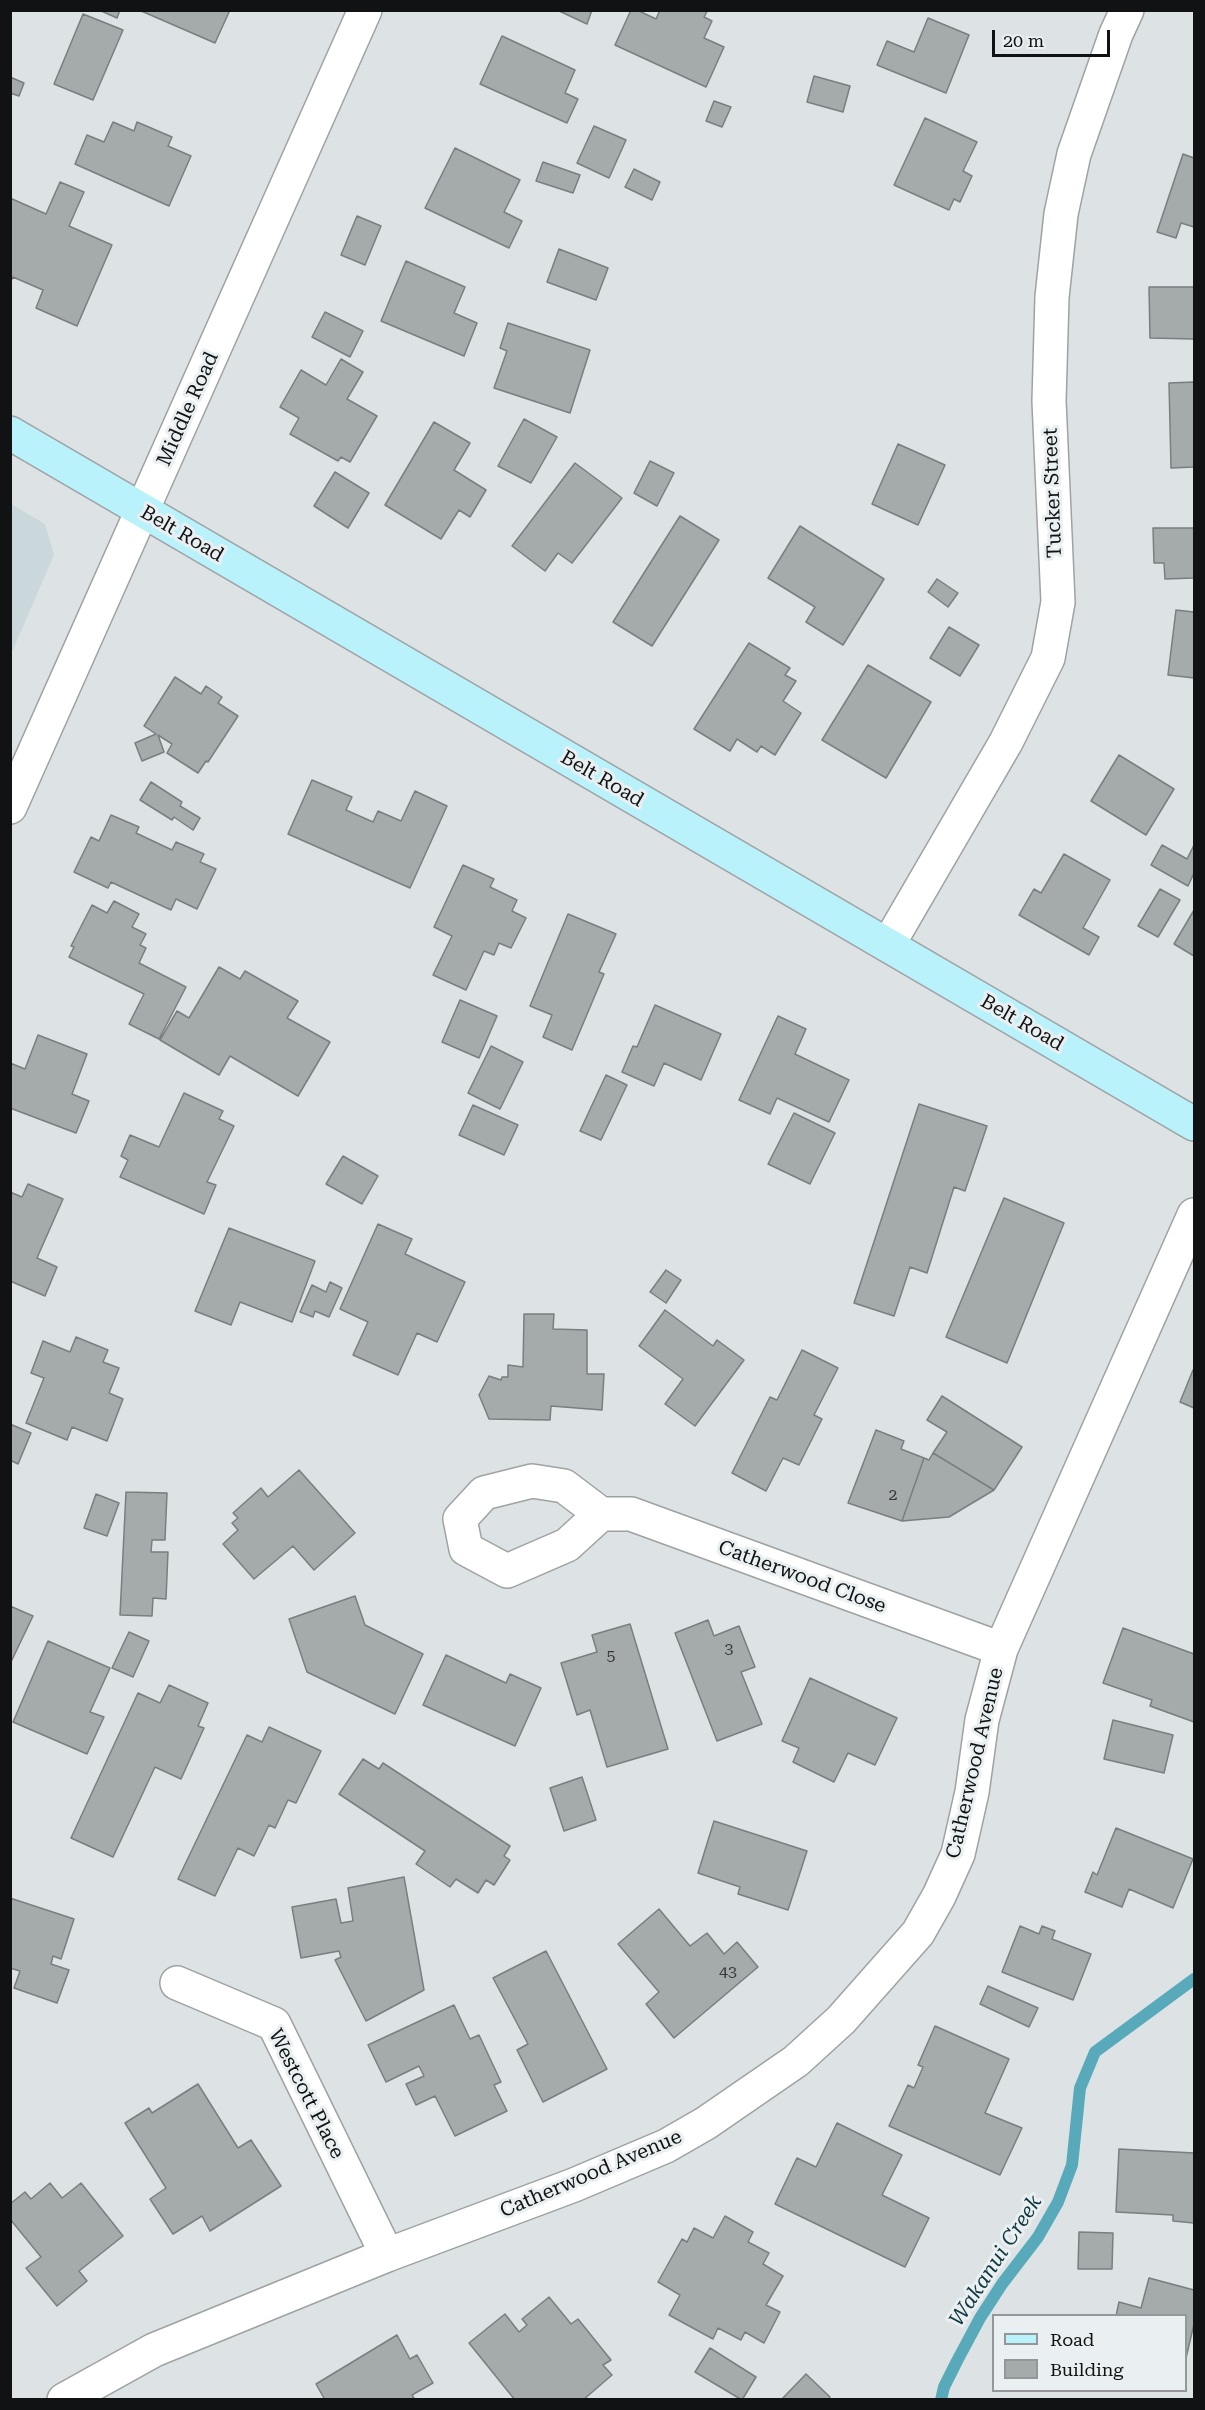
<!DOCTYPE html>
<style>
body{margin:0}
#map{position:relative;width:1205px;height:2410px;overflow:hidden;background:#dde2e4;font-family:"Roboto Serif",serif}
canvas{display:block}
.frame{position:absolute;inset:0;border:12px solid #111213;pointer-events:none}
.legend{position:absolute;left:992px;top:2314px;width:195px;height:78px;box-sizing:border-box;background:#eaf0f1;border:2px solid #939798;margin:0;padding:8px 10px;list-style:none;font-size:18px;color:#111213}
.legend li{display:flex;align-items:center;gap:12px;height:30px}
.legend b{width:30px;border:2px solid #939798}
.scale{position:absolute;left:992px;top:30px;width:118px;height:27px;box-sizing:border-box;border:3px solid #111213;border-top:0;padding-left:8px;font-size:18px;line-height:21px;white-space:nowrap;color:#111213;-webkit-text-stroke:4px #eaf0f1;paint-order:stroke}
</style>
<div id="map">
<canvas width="1205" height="2410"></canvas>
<div class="frame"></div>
<ul class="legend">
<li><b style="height:8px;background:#baf2fc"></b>Road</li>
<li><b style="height:16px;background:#a5aaab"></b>Building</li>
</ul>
<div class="scale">20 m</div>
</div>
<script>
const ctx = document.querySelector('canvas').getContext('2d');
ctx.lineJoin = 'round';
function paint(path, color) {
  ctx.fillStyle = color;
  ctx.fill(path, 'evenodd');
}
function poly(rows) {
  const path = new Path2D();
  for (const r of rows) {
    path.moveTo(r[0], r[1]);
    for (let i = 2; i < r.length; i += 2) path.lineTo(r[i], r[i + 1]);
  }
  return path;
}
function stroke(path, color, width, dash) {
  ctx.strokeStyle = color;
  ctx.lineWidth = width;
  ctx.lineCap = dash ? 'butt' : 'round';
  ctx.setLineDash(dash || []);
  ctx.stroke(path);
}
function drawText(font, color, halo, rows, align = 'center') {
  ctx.font = font + ' "Roboto Serif",serif';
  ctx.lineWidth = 6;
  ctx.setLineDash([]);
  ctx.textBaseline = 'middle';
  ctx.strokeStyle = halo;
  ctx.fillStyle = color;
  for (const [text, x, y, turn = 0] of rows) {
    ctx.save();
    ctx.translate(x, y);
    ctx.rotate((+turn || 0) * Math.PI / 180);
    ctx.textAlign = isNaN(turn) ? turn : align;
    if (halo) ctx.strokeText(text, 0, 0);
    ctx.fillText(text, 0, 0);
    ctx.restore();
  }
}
paint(poly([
 [11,504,45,524,54,555,11,654]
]), '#cad8dc');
stroke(poly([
 [941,2400,944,2387,957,2361,980,2318,1002,2284,1038,2237,1058,2202,1072,2165,1080,2088,1095,2052,1194,1979]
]), '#58aabb', 12);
const building = poly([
 [99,10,120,10,117,18,99,10],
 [139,10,230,10,215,43,139,10],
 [557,10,592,10,587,24,557,10],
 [631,10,637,10,656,19,660,10,708,10,704,17,712,21,704,38,724,47,706,87,615,45,631,10],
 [83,14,123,30,93,100,54,84,83,14],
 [928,18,969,35,946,93,877,65,887,41,914,52,928,18],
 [502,36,575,70,565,93,578,99,567,123,480,84,502,36],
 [814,76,850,86,843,112,807,102,814,76],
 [10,77,24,83,19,96,10,93,10,77],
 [714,101,731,107,722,127,706,121,714,101],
 [925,118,977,142,963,171,972,176,960,202,954,199,949,210,894,185,925,118],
 [113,122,134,131,137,122,172,137,168,146,191,156,169,206,75,164,87,135,104,142,113,122],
 [594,126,626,140,609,178,577,163,594,126],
 [455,148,520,180,504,212,522,221,509,248,425,208,455,148],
 [1183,154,1194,158,1194,227,1181,223,1176,238,1157,232,1183,154],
 [543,162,580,175,573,193,536,181,543,162],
 [634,169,660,182,652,200,625,187,634,169],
 [60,182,84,192,69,226,112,245,77,326,36,308,43,290,13,277,10,283,10,198,46,214,60,182],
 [357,216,381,226,365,265,341,255,357,216],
 [559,249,608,268,596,300,547,282,559,249],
 [406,261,465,287,454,313,477,323,464,356,381,321,406,261],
 [1149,287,1194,287,1194,339,1150,338,1149,287],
 [325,312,363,331,350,357,312,337,325,312],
 [508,323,590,350,570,413,494,388,507,351,500,348,508,323],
 [341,359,363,372,347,399,377,416,350,462,341,457,338,461,290,434,299,418,280,407,301,370,326,385,341,359],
 [1194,382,1194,467,1171,468,1169,383,1194,382],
 [524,419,557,437,531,483,498,466,524,419],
 [434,422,470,443,454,470,486,490,470,517,459,510,441,539,385,505,434,422],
 [898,444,945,465,918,525,872,504,898,444],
 [650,461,674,473,657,506,634,493,650,461],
 [575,463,622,498,572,563,558,553,545,571,512,546,575,463],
 [335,472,369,493,348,528,314,506,335,472],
 [680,516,719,540,652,646,613,622,680,516],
 [800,526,884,579,843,645,806,622,815,607,768,578,800,526],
 [1153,528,1194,528,1194,578,1165,579,1164,563,1154,563,1153,528],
 [937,579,958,593,948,607,928,592,937,579],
 [1176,610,1194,612,1194,678,1168,675,1176,610],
 [949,627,979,645,960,676,930,658,949,627],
 [749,643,790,668,785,675,796,681,783,701,801,713,775,755,761,746,757,752,737,739,730,751,694,729,749,643],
 [868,665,931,702,886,778,822,740,868,665],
 [175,677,201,694,206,686,222,697,218,703,238,716,208,762,206,761,198,773,167,753,172,744,158,735,164,752,142,761,135,743,156,734,144,726,175,677],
 [1119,755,1174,789,1146,835,1091,801,1119,755],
 [312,780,352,797,346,810,373,822,378,811,401,821,415,791,447,806,410,888,288,834,312,780],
 [151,782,182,802,180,806,200,818,193,830,174,817,172,820,140,800,151,782],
 [111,815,139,827,136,833,172,850,176,842,204,854,200,862,216,869,197,909,176,899,171,910,111,882,108,888,74,872,91,837,99,841,111,815],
 [1162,845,1187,859,1194,845,1194,873,1188,886,1151,865,1162,845],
 [1064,854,1110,880,1083,928,1099,937,1089,955,1019,915,1034,889,1041,893,1064,854],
 [463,865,494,879,490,887,517,900,512,911,526,918,511,948,499,943,494,955,484,951,466,990,433,975,452,936,434,927,463,865],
 [1160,889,1180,900,1158,937,1138,926,1160,889],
 [114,901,139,914,132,927,146,934,140,945,146,948,139,963,186,987,159,1039,129,1024,144,994,69,957,74,947,71,946,92,905,107,913,114,901],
 [1194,910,1194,956,1174,944,1194,910],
 [568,914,616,934,599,972,604,974,572,1050,543,1037,552,1015,530,1006,568,914],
 [219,967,240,979,245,971,298,1001,287,1018,330,1042,298,1096,230,1056,219,1075,160,1040,177,1011,189,1018,219,967],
 [460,1000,497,1016,479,1058,442,1042,460,1000],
 [655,1005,721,1034,701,1080,664,1063,654,1086,622,1072,633,1046,637,1047,655,1005],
 [778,1016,806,1029,795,1054,849,1080,829,1122,777,1098,770,1114,739,1100,778,1016],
 [38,1035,87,1054,72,1094,89,1101,76,1133,10,1108,10,1063,25,1069,38,1035],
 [491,1046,523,1062,500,1109,468,1093,491,1046],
 [606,1075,627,1085,601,1140,580,1131,606,1075],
 [184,1093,223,1111,219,1119,234,1126,207,1182,216,1185,204,1214,120,1177,128,1160,121,1156,130,1135,159,1147,184,1093],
 [919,1104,987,1126,965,1191,954,1187,927,1273,910,1267,894,1316,854,1303,919,1104],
 [473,1105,518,1125,504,1155,459,1135,473,1105],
 [794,1113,835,1133,810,1184,768,1164,794,1113],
 [343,1156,378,1176,362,1204,326,1184,343,1156],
 [28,1184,63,1199,37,1258,57,1267,45,1296,10,1281,10,1192,22,1197,28,1184],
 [1004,1198,1064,1223,1007,1363,946,1337,1004,1198],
 [378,1224,412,1239,405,1254,465,1282,437,1342,417,1333,398,1375,353,1355,368,1322,340,1309,378,1224],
 [229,1228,315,1261,292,1322,240,1302,231,1325,195,1311,229,1228],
 [666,1270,681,1280,666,1303,650,1292,666,1270],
 [330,1282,342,1288,329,1317,315,1311,313,1317,300,1312,312,1285,326,1292,330,1282],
 [665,1310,713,1346,717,1340,744,1360,695,1426,665,1404,683,1379,639,1346,665,1310],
 [524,1314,554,1314,553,1329,587,1330,587,1374,604,1374,602,1410,551,1406,550,1420,489,1419,479,1395,489,1376,501,1380,502,1377,508,1377,508,1365,523,1367,524,1314],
 [76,1337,108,1350,103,1362,119,1368,109,1393,123,1399,107,1441,72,1427,67,1440,26,1423,44,1378,31,1373,43,1341,70,1352,76,1337],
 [802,1350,838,1368,814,1415,822,1419,799,1465,783,1458,766,1491,732,1473,770,1397,777,1400,802,1350],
 [1193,1370,1194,1371,1194,1408,1180,1402,1193,1370],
 [942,1396,1022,1447,994,1490,933,1453,947,1432,927,1420,942,1396],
 [10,1424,31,1433,18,1464,10,1460,10,1424],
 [876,1430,904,1441,901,1449,924,1458,902,1521,848,1503,876,1430],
 [933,1453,994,1490,949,1517,902,1521,924,1458,929,1460,933,1453],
 [299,1470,355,1533,314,1570,293,1546,254,1579,223,1544,238,1530,232,1523,238,1518,233,1513,261,1488,268,1497,299,1470],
 [126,1492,167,1493,165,1540,152,1540,151,1552,168,1552,166,1599,153,1598,152,1616,120,1615,126,1492],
 [96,1494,119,1503,107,1536,84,1528,96,1494],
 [355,1596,365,1625,423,1654,395,1714,307,1672,289,1619,355,1596],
 [10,1606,33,1616,10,1664,10,1606],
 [708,1620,714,1636,739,1626,755,1667,741,1672,762,1724,717,1741,675,1633,708,1620],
 [630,1624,668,1749,607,1767,590,1710,577,1715,561,1663,597,1652,592,1635,630,1624],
 [1123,1628,1194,1654,1194,1722,1150,1706,1152,1700,1103,1683,1123,1628],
 [129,1632,149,1641,133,1677,112,1668,129,1632],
 [48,1641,110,1668,90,1712,104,1717,87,1754,13,1722,48,1641],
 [446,1655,506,1683,510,1674,541,1688,515,1746,423,1705,446,1655],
 [810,1678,897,1718,875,1765,848,1753,834,1782,793,1762,799,1748,782,1741,810,1678],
 [169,1685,208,1703,198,1726,204,1728,181,1779,155,1767,113,1857,71,1838,138,1693,160,1703,169,1685],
 [1113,1720,1173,1735,1164,1773,1104,1759,1113,1720],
 [269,1727,321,1751,296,1803,288,1800,275,1828,269,1825,254,1856,238,1848,215,1896,178,1879,247,1735,262,1742,269,1727],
 [363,1759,379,1769,383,1763,510,1846,504,1856,510,1860,494,1885,486,1880,478,1893,456,1879,450,1887,416,1864,425,1851,339,1794,363,1759],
 [582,1777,596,1820,564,1831,550,1788,582,1777],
 [714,1821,807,1851,788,1910,738,1894,740,1887,698,1873,714,1821],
 [1116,1828,1193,1859,1173,1908,1129,1889,1122,1907,1085,1892,1093,1872,1097,1875,1116,1828],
 [404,1877,424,1990,366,2021,335,1960,341,1957,339,1951,301,1958,292,1907,336,1899,341,1923,353,1921,348,1888,404,1877],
 [10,1898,74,1919,61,1959,53,1956,51,1964,69,1970,57,2003,14,1988,20,1971,10,1968,10,1898],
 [659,1909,690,1946,707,1933,724,1954,737,1942,758,1967,674,2038,646,2004,659,1992,618,1944,659,1909],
 [1020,1926,1039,1934,1042,1926,1055,1931,1052,1939,1091,1954,1073,2000,1002,1972,1020,1926],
 [546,1951,607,2069,543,2102,517,2050,528,2044,493,1978,546,1951],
 [988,1986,1038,2008,1029,2027,980,2004,988,1986],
 [454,2005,470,2039,479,2035,501,2082,494,2085,507,2111,455,2136,435,2096,416,2105,406,2084,424,2076,419,2066,386,2082,368,2045,454,2005],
 [935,2026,1009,2059,985,2113,1022,2128,1000,2175,889,2126,908,2085,914,2088,923,2067,918,2065,935,2026],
 [198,2084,238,2148,251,2140,281,2186,210,2231,202,2216,173,2234,150,2199,166,2188,125,2123,149,2108,152,2113,198,2084],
 [837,2123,902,2155,882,2195,929,2218,905,2267,775,2204,797,2158,816,2167,837,2123],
 [1119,2149,1194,2153,1194,2223,1173,2221,1173,2215,1116,2212,1119,2149],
 [50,2183,62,2198,81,2183,123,2236,79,2271,87,2281,57,2306,26,2268,41,2257,10,2219,10,2204,25,2192,31,2199,50,2183],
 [725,2216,753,2232,748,2242,769,2253,763,2264,783,2276,766,2305,780,2312,764,2343,745,2332,741,2340,718,2328,713,2339,669,2315,680,2295,658,2282,682,2239,687,2242,694,2228,713,2238,725,2216],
 [1079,2232,1113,2233,1112,2269,1078,2269,1079,2232],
 [1149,2278,1194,2290,1194,2324,1186,2358,1186,2316,1116,2316,1119,2302,1141,2308,1149,2278],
 [549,2297,571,2324,578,2319,611,2360,603,2365,612,2375,583,2400,515,2400,469,2343,505,2314,519,2332,527,2325,522,2319,549,2297],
 [397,2335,410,2359,417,2355,433,2383,412,2395,415,2400,325,2400,316,2384,397,2335],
 [710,2348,756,2377,742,2400,695,2372,710,2348],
 [806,2374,830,2397,828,2400,781,2400,806,2374]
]);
paint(building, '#a5aaab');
stroke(building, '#7a7e80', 1.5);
const street = poly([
 [10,807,365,10],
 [888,945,1006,742,1048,658,1058,602,1049,401,1052,297,1061,214,1074,154,1116,34,1127,10],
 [601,1514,564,1486,532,1481,484,1493,460,1519,466,1549,507,1571,567,1545,601,1514,631,1514,1001,1649],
 [177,1983,274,2024,387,2255],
 [64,2400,154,2350,387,2255,574,2185,666,2146,706,2123,796,2061,841,2020,918,1933,939,1896,958,1854,972,1792,982,1720,1001,1649,1194,1215]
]);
const secondary = poly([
 [10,433,1194,1124]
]);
stroke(street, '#9ea2a3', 36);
stroke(secondary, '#9ea2a3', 36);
stroke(street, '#fff', 33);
stroke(secondary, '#baf2fc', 33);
drawText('16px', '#363839', null, [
 ["2",893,1495],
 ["3",729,1649],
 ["5",611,1656],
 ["43",728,1972]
]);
drawText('20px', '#111213', '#eaf0f1', [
 ["Middle Road",188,409,-66],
 ["Tucker Street",1053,493,-92],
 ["Belt Road",182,534,30],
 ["Belt Road",602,779,30],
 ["Belt Road",1022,1023,30],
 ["Catherwood Close",802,1577,20],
 ["Catherwood Avenue",975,1763,-77],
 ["Westcott Place",306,2094,63],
 ["Catherwood Avenue",591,2174,-23]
]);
drawText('italic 21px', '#103840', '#eaf0f1', [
 ["Wakanui Creek",996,2261,-57]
]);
</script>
